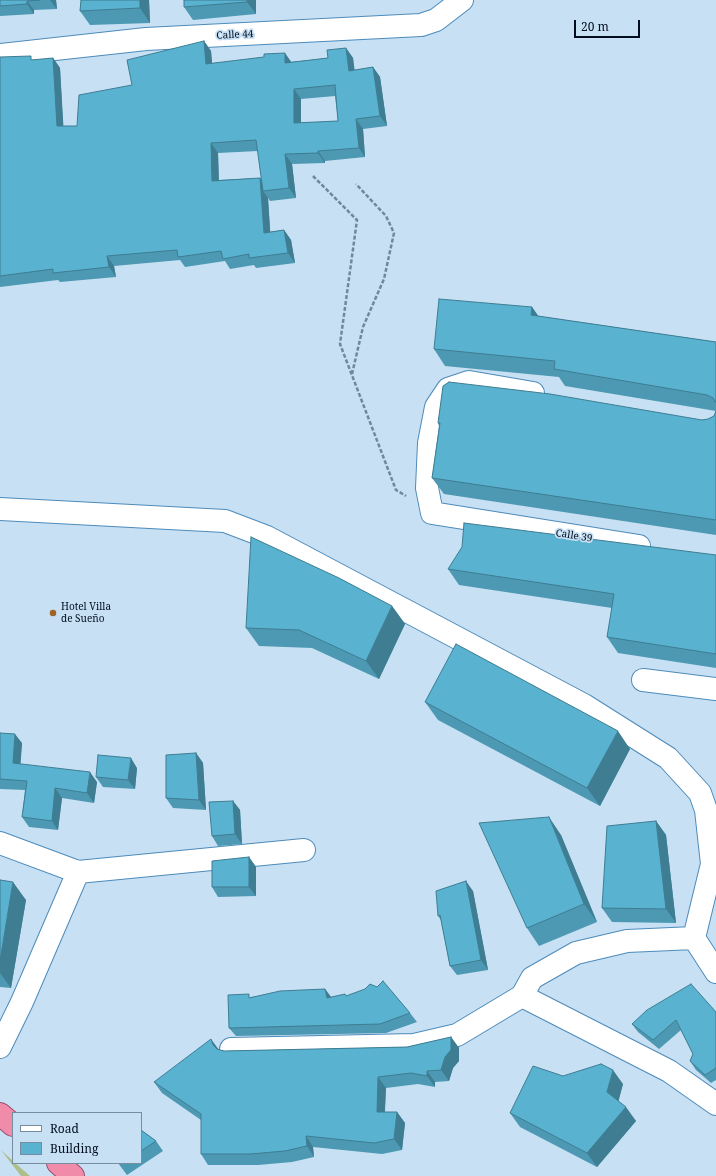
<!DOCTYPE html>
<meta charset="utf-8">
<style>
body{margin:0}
#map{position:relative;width:716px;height:1176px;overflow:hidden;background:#c7e0f4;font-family:"Noto Serif",serif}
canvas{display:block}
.legend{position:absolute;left:12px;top:1112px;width:130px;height:52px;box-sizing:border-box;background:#c7e0f4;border:1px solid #778c9f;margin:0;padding:5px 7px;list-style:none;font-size:12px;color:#000d1f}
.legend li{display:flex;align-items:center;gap:8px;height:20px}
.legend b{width:20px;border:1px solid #778c9f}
.scale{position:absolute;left:574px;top:20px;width:66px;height:18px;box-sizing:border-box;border:2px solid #000d1f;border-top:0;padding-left:5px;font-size:12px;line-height:14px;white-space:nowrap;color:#000d1f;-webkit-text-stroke:3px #c7e0f4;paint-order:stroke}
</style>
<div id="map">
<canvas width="716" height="1176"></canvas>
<ul class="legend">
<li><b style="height:5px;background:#fff"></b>Road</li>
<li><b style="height:11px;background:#59b2d0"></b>Building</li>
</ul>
<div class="scale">20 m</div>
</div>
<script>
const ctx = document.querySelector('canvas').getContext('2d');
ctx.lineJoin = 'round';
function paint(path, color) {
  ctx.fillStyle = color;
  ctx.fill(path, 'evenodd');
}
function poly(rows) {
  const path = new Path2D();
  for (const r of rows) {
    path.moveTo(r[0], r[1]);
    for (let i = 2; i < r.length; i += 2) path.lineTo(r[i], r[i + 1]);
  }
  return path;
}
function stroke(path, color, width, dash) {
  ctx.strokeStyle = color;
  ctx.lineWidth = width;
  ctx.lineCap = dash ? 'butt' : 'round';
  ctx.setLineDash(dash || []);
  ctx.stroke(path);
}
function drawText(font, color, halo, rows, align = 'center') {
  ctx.font = font + ' "Noto Serif",serif';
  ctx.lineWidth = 3.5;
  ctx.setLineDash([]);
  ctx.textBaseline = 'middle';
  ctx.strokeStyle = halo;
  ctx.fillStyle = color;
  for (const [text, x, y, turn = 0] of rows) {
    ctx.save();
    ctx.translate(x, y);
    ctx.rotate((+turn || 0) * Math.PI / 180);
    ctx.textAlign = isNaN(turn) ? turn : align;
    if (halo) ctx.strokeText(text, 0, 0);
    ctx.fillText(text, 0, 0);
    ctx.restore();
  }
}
paint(poly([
 [1,1150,13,1161,13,1163,15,1163,30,1176,21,1176]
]), '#adbe89');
const minor = poly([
 [0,55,146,39,421,25,436,20,462,0],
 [533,393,469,382,448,389,436,407,429,443,427,488,432,513,639,546],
 [0,509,225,521,267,537,584,705,668,758,700,793,706,810,712,864,694,938,716,972],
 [643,680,716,689],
 [0,843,78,872,304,850],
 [522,996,669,1071,716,1104],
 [0,1047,22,1002,78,872],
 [231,1049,414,1045,457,1035,522,996,532,978,576,953,627,941,694,938]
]);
const trunk = poly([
 [0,1114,13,1125],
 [58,1163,73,1176]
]);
stroke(minor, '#4d8bba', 24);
stroke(trunk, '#994d6c', 24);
stroke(poly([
 [313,176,357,220,340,344,396,490,406,496],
 [352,374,363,327,384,279,394,233,386,216,356,184]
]), '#73879b', 2.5, [4, 2]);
stroke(minor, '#fff', 22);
stroke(trunk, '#f08caa', 22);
paint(poly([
 [0,0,56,0,57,9,34,10,34,14,0,16],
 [81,0,149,0,150,23,90,25,80,11],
 [256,0,256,14,193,20,184,7],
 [204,41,211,51,212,63,291,62,328,58,346,48,353,58,354,70,373,67,380,77,387,126,363,129,365,157,325,161,325,163,292,164,296,198,270,201,268,198,270,232,284,230,291,240,295,263,256,268,254,265,230,269,225,261,185,267,180,260,114,266,116,277,60,282,58,280,0,287,0,57,34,60,53,58,60,68,63,126,77,126,132,85],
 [335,96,338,121,301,123,301,99],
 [258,151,262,179,260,178,219,180,218,153],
 [532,307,538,316,716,342,716,535,444,494,432,478,439,426,438,423,702,420,708,419,714,416,716,411,565,386,559,377,445,366,434,349],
 [716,555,716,668,618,653,607,637,612,608,459,585,448,569],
 [392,606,405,624,379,679,312,648,259,646,246,628],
 [425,702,630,749,600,806,438,720],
 [0,733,22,743,20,764,97,782,94,803,62,798,58,830,29,827,22,817,25,790,0,789],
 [196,753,203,763,206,810,173,808,166,798],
 [137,768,135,789,103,787,96,777],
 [233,801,240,810,242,844,218,846,212,836],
 [656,821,666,835,676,923,612,922,602,908],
 [561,835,597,922,539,946,527,928],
 [249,857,256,867,256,896,218,897,212,887],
 [0,880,26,900,11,988,0,987],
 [473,891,488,970,457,975,450,966,441,920,438,916],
 [325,989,331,997,346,996,410,1013,417,1022,386,1033,236,1036,229,1028,251,997],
 [716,1012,716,1080,711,1083,696,1070,690,1061,693,1054,681,1030,659,1049,638,1032,632,1024],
 [451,1037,459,1048,459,1061,453,1068,449,1081,435,1082,435,1087,418,1084,386,1088,385,1112,397,1112,405,1123,402,1150,382,1154,313,1147,314,1157,292,1162,258,1165,208,1165,201,1154,201,1120,162,1093,154,1082,218,1049,224,1051,407,1047],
 [563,1076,623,1084,618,1101,636,1121,597,1167,520,1127,510,1113],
 [141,1130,156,1141,163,1151,127,1175,118,1163,141,1163]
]), '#4d99b3');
paint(poly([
 [50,0,56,0,57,9],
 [140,0,149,0,150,23,140,8],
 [247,0,256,0,256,14,247,2],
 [27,1,34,10,34,14,27,4],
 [204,41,211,51,213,74,206,64],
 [346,48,353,58,356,80,349,71],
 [285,53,292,63,285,63],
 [53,58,60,68,64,136,57,126],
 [373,67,380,77,387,126,380,116],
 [294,89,301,99,301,133,294,123],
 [356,119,363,129,365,157,359,148],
 [211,143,218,153,219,190,212,181],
 [318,151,325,161,325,163,318,153],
 [285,154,292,164,296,198,289,188],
 [260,178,267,188,263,191,268,198,271,243,264,233],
 [284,230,291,240,295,263,288,253],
 [107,256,114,266,116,277,109,267],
 [532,307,544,324,531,315],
 [392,606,405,624,379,679,366,661],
 [618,731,630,749,600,806,587,788],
 [15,734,22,743,20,772,13,763],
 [196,753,203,763,206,810,199,800],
 [131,758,137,768,135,789,128,780],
 [90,772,97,782,94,803,87,793],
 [55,788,62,798,58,830,52,821],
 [233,801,240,810,242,844,235,834],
 [549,817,561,835,597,922,584,904],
 [656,821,666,835,676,923,666,909],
 [249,857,256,867,256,896,249,887],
 [466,881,473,891,488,970,481,960],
 [13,882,26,900,11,988,0,973,0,961],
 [325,989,331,997,327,998],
 [451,1037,459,1048,459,1061,453,1068,449,1081,441,1070],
 [211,1039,219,1050,221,1056,213,1045],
 [613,1070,623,1084,617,1107,607,1092],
 [427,1071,435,1082,435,1087,427,1076],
 [378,1077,386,1088,384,1123,377,1112],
 [626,1107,636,1121,597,1167,587,1153],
 [397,1112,405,1123,402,1150,394,1139],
 [306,1136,313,1147,314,1157,307,1146]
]), '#3e7d92');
const building = poly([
 [0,0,40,0,27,1,27,4,0,6,0,0],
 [81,0,140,0,140,8,80,11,81,0],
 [184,0,247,0,247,2,184,7,184,0],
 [204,41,206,64,264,57,264,54,285,53,285,63,328,58,327,50,346,48,349,71,373,67,380,116,356,119,359,148,318,151,318,153,285,154,289,188,263,191,256,140,211,143,212,181,260,178,264,233,284,230,288,253,249,258,249,254,223,259,221,251,178,257,177,250,107,256,109,267,53,273,53,269,0,276,0,57,31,56,31,60,53,58,57,126,77,126,79,95,132,85,127,60,204,41],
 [335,85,338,121,294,123,294,89,335,85],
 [439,299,532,307,531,315,716,342,716,403,713,398,707,395,554,369,555,361,434,349,439,299],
 [449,382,550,394,702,420,708,419,714,416,716,411,716,520,432,478,440,423,438,423,443,386,449,382],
 [464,523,716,555,716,654,607,637,614,594,448,569,462,547,464,523],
 [251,537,339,578,392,606,366,661,299,630,246,628,251,537],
 [456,644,618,731,587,788,425,702,456,644],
 [0,733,15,734,13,763,90,772,87,793,55,788,52,821,22,817,27,781,0,779,0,733],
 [196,753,199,800,166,798,166,755,196,753],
 [98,755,131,758,128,780,96,777,98,755],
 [233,801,235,834,212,836,209,802,233,801],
 [549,817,584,904,527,928,479,823,549,817],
 [656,821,666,909,602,908,607,826,656,821],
 [249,857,249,887,212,887,212,861,249,857],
 [0,880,13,882,0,961,0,880],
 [466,881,481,960,450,966,440,915,438,916,436,891,466,881],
 [383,981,410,1013,380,1024,229,1028,228,995,249,994,249,998,280,991,325,989,327,998,345,994,346,996,365,989,370,984,377,987,383,981],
 [691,984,716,1012,716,1068,705,1075,690,1061,693,1054,676,1020,653,1040,632,1024,647,1010,691,984],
 [451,1037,451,1050,445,1057,441,1070,427,1071,427,1076,411,1073,378,1077,377,1112,397,1112,394,1139,374,1143,306,1136,307,1146,285,1151,250,1154,201,1154,201,1114,154,1082,211,1039,213,1045,217,1049,224,1051,407,1047,451,1037],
 [601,1064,613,1070,607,1092,626,1107,587,1153,510,1113,533,1066,563,1076,601,1064],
 [141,1130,156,1141,141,1151,141,1130]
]);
paint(building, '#59b2d0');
stroke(building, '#3e7d92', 1);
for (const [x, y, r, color] of [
 [53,613,4,"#9f6325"]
]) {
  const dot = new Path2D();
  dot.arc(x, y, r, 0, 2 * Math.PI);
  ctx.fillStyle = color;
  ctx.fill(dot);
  stroke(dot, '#c7e0f4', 1.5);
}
drawText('10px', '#000d1f', '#c7e0f4', [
 ["Calle 44",235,35,-3],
 ["Calle 39",574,536,9]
]);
drawText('10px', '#000d1f', '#c7e0f4', [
 ["Hotel Villa",61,607],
 ["de Sueño",61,619]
], 'left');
</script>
